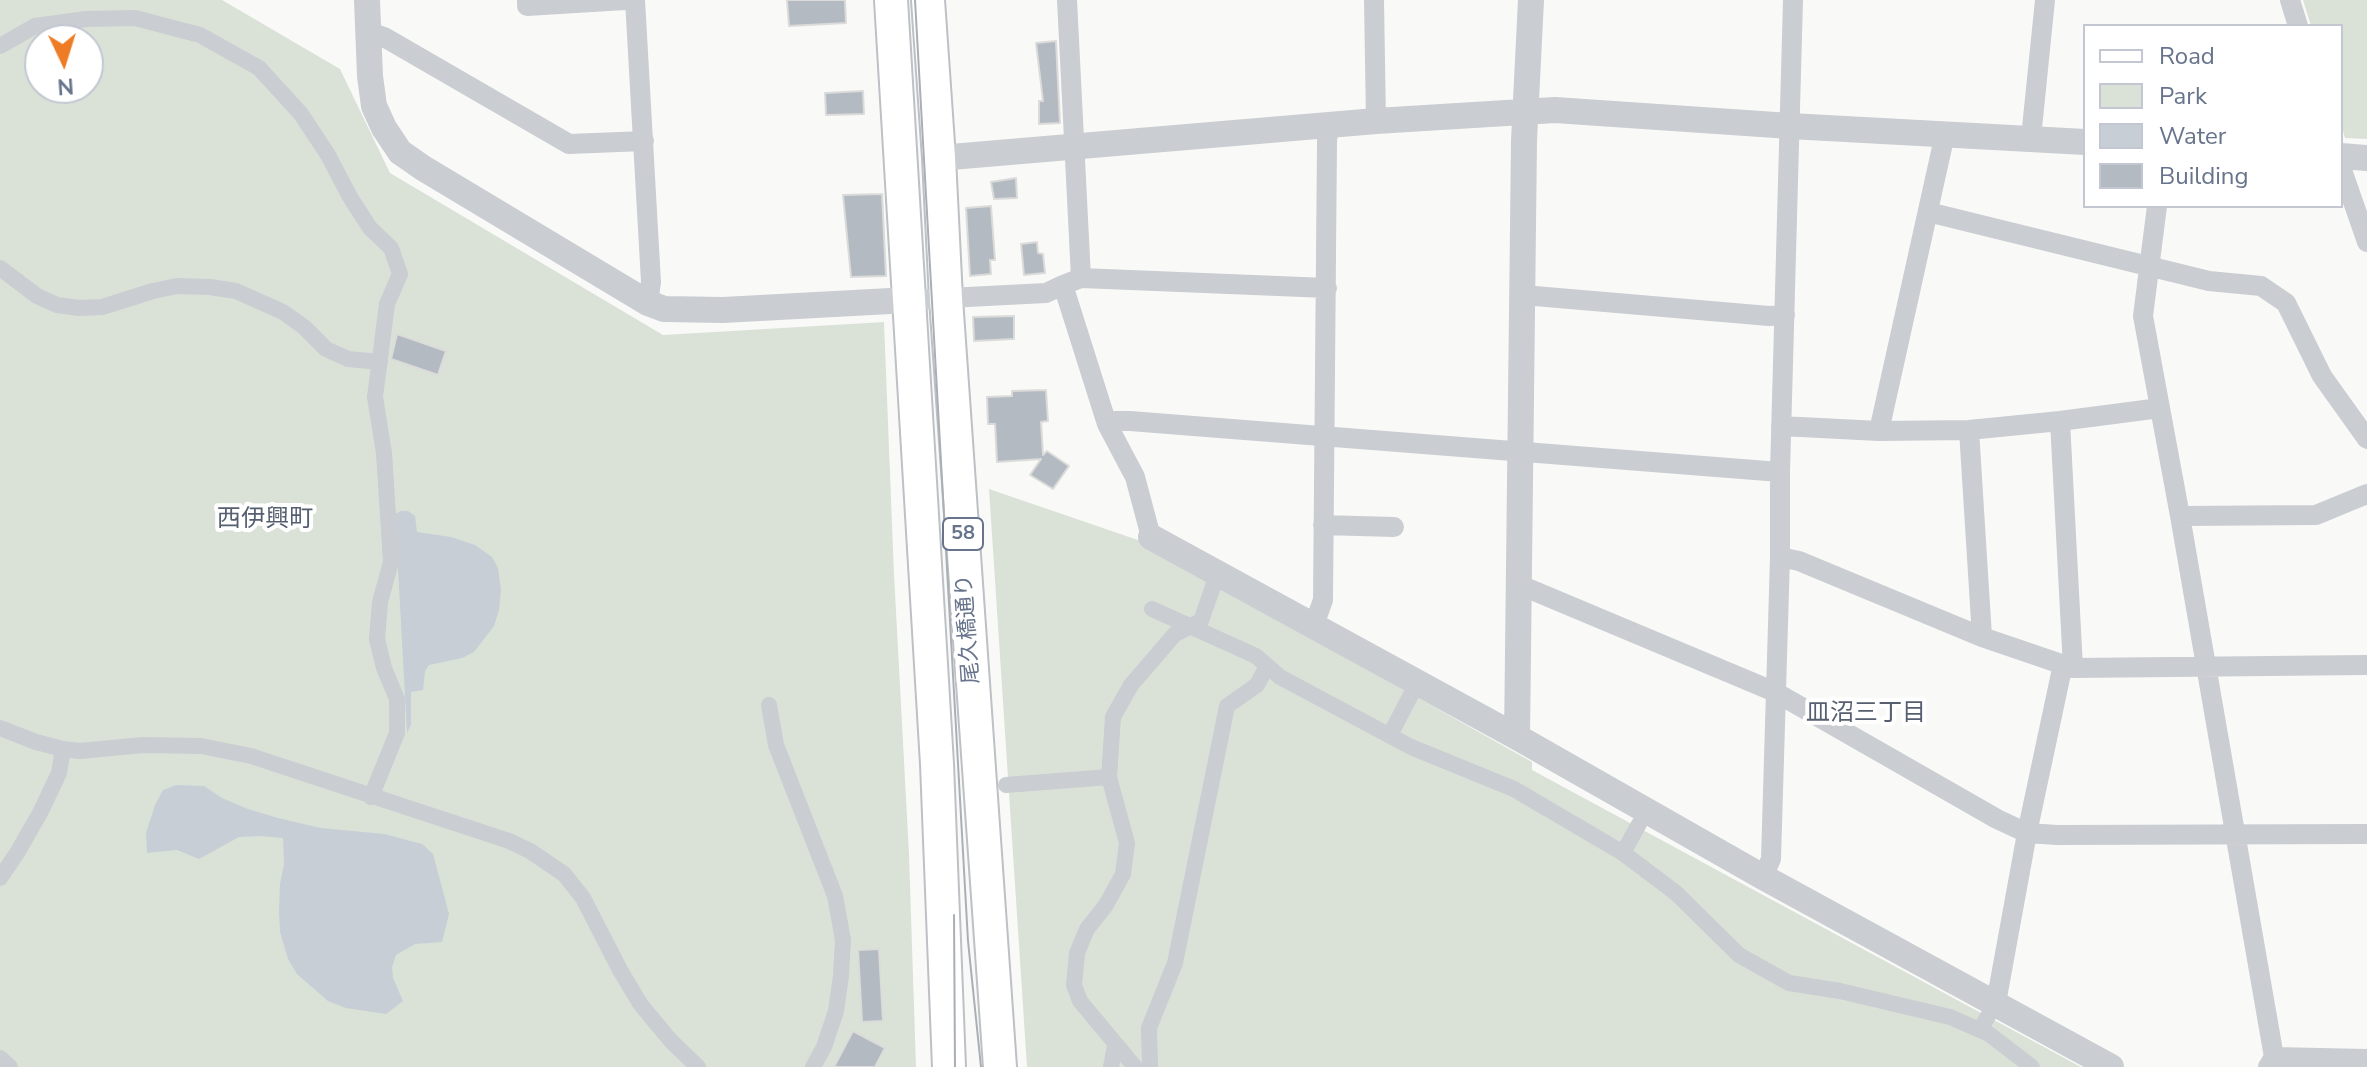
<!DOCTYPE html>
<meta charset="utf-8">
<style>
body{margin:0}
#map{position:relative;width:2367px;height:1067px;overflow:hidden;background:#f9faf8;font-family:"Nunito Sans",sans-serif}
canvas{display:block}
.legend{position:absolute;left:2083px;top:24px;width:260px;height:184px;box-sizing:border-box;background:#fff;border:2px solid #c2c7d1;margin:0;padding:10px 14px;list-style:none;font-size:24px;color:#67748b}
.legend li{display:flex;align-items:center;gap:16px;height:40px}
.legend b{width:40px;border:2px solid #c2c7d1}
.north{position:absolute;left:24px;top:24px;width:80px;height:80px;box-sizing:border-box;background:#fff;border:2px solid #c2c7d1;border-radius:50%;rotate:176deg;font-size:22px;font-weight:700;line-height:32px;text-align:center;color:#67748b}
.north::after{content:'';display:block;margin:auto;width:28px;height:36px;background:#ee7c24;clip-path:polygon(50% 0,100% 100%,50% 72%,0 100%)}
</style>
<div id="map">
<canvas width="2367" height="1067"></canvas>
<ul class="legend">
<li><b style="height:10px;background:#fff"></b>Road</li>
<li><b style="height:22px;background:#dae2d8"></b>Park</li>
<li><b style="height:22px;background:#c7ced5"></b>Water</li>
<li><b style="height:22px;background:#b4bac2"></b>Building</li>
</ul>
<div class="north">N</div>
</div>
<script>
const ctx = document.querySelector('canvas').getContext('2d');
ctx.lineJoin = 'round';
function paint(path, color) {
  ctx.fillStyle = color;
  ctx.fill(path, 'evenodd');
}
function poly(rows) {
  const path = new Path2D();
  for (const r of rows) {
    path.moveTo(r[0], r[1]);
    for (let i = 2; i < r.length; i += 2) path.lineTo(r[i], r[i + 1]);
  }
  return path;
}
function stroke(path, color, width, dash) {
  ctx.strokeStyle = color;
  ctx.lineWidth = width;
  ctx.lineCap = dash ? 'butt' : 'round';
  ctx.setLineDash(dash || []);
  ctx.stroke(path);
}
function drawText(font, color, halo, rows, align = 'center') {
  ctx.font = font + ' "Nunito Sans","Noto Sans JP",sans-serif';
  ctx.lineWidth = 8;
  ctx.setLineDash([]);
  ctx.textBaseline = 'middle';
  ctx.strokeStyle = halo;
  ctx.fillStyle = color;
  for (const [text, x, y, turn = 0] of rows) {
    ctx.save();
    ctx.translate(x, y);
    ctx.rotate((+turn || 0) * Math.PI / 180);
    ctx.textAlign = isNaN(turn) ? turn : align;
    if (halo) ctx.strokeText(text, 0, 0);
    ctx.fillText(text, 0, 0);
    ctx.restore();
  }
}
paint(poly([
 [0,0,222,0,340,69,390,173,663,335,884,322,894,574,909,854,916,1067,0,1067],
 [40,40,88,40,88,88,40,88],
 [2303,0,2367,0,2367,139,2345,138,2341,124,2341,26,2311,26],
 [989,489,1138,540,1532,762,1532,770,2081,1067,1027,1067]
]), '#dae2d8');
paint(poly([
 [401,511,408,511,415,516,417,532,451,537,475,545,492,557,498,568,501,590,499,610,494,626,474,652,462,658,429,665,425,671,423,690,411,692,411,725,407,733,395,514],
 [176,785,204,786,222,798,248,809,278,818,321,828,384,834,422,844,433,854,449,914,442,942,415,944,396,955,392,967,393,978,403,1001,386,1014,346,1008,328,1001,297,974,288,959,280,932,279,911,280,884,284,864,283,838,260,836,239,837,199,859,177,850,147,853,146,833,155,805,163,790]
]), '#c7ced5');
const building = poly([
 [787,0,845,0,846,23,789,26,787,0],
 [1056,41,1060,123,1039,124,1039,101,1043,101,1036,43,1056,41],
 [863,91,864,114,826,115,825,93,863,91],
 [1016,178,1017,198,994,199,991,182,1016,178],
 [882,194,886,276,851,277,843,195,882,194],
 [991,206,995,260,990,260,991,274,970,276,966,208,991,206],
 [1037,242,1038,253,1043,254,1045,273,1024,275,1021,244,1037,242],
 [1014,316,1014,339,974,341,973,317,1014,316],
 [397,334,446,351,438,375,391,359,397,334],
 [1046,390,1048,421,1041,422,1043,455,1047,451,1069,466,1053,489,1030,475,1041,459,997,462,995,424,988,424,987,397,1012,396,1012,391,1046,390],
 [879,949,883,1021,862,1022,858,950,879,949],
 [853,1031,885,1048,875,1067,834,1067,853,1031]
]);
paint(building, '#b4bac2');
stroke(building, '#dbdcda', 2);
const primary = poly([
 [891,0,937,764,949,1067],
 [928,0,939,158,946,299,1000,1067]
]);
stroke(primary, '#bdc0c5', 36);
stroke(poly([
 [0,46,35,26,86,19,135,18,200,35,259,68,301,114,328,155,350,197,370,228,391,248,400,274,387,304,375,397,384,453,391,562,380,602,377,639,384,668,397,699,397,733,371,797],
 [0,268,37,296,57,305,79,308,102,307,153,291,177,286,210,287,236,291,283,312,304,327,326,349,348,359,380,362],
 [1152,609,1256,656,1280,677,1411,747,1514,789,1623,853,1676,893,1739,955,1789,983,1840,991,1950,1017,1989,1034,2032,1067],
 [769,705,776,745,835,896,843,940,841,976,836,1011,824,1047,813,1067],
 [0,728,36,742,63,749,80,751,143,745,201,746,251,756,509,841,530,851,564,874,583,898,620,970,641,1005,671,1041,698,1067],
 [1390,735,1417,683],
 [1006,785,1109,777],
 [1623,853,1639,824],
 [0,878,17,853,40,813,59,773,63,749],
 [1980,1030,1988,1016],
 [0,1058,10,1067],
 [1111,1067,1115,1046],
 [1135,1067,1080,1001,1074,985,1077,953,1087,929,1106,905,1123,874,1127,843,1109,777,1113,717,1131,685,1175,634,1201,621,1218,572],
 [1150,1067,1149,1028,1175,963,1227,706,1257,685,1267,666]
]), '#cacdd1', 16);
stroke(poly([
 [527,0,527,6,625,0],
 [635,0,651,282,648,303],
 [1374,0,1376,121],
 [1793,0,1780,472,1780,557,1799,561,1982,637,2073,668,2367,665],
 [2290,0,2298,26],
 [368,31,384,37,569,144,644,141],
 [2031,138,2045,0],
 [2341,167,2367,242],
 [2157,206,2143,316,2180,516,2274,1057,2268,1067],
 [1928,212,2209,281,2261,286,2286,303,2322,376,2367,439],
 [1081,278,1327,288],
 [1063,285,1081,278,1067,0],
 [1523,295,1769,316,1785,315],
 [909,300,1046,293,1063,285,1107,424,1135,477,1151,537],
 [2060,421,2073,668],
 [1107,424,1115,421,1130,421,1780,472],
 [1781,426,1879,431,1969,430,2060,421,2160,408],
 [1969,430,1982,637],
 [1879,431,1945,134],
 [2180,516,2316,515,2367,494],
 [1323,525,1394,527],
 [1520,585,1775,692,1997,819,2027,833,2057,835,2367,834],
 [1314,625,1323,600,1327,141,1329,125],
 [1763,877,1771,859,1780,557],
 [1996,1003,2027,833,2063,664],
 [2274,1057,2367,1059]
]), '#cacdd1', 20);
stroke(poly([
 [367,0,370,76,374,106,384,128,400,152,423,168,648,303,664,309,723,310,909,300],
 [2341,156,2367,158],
 [939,158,1376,121,1555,110,1790,126,2085,142],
 [1151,537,1517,737,1763,877,2111,1067],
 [1517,737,1524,141,1531,0]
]), '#cacdd1', 26);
stroke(primary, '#fff', 32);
stroke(poly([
 [915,0,968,941,981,1067],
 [954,915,955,1067]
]), '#aaaeb6', 2);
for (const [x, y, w] of [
 [963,534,40]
]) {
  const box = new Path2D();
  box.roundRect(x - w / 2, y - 16, w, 32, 6);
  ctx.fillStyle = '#fff';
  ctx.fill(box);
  stroke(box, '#67748b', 2);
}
drawText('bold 20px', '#67748b', null, [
 ["58",963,534]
]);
drawText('22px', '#67748b', '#fff', [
 ["尾久橋通り",969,629,-94]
]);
drawText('24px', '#565f6f', '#fff', [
 ["西伊興町",265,520],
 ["皿沼三丁目",1866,714]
]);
</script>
